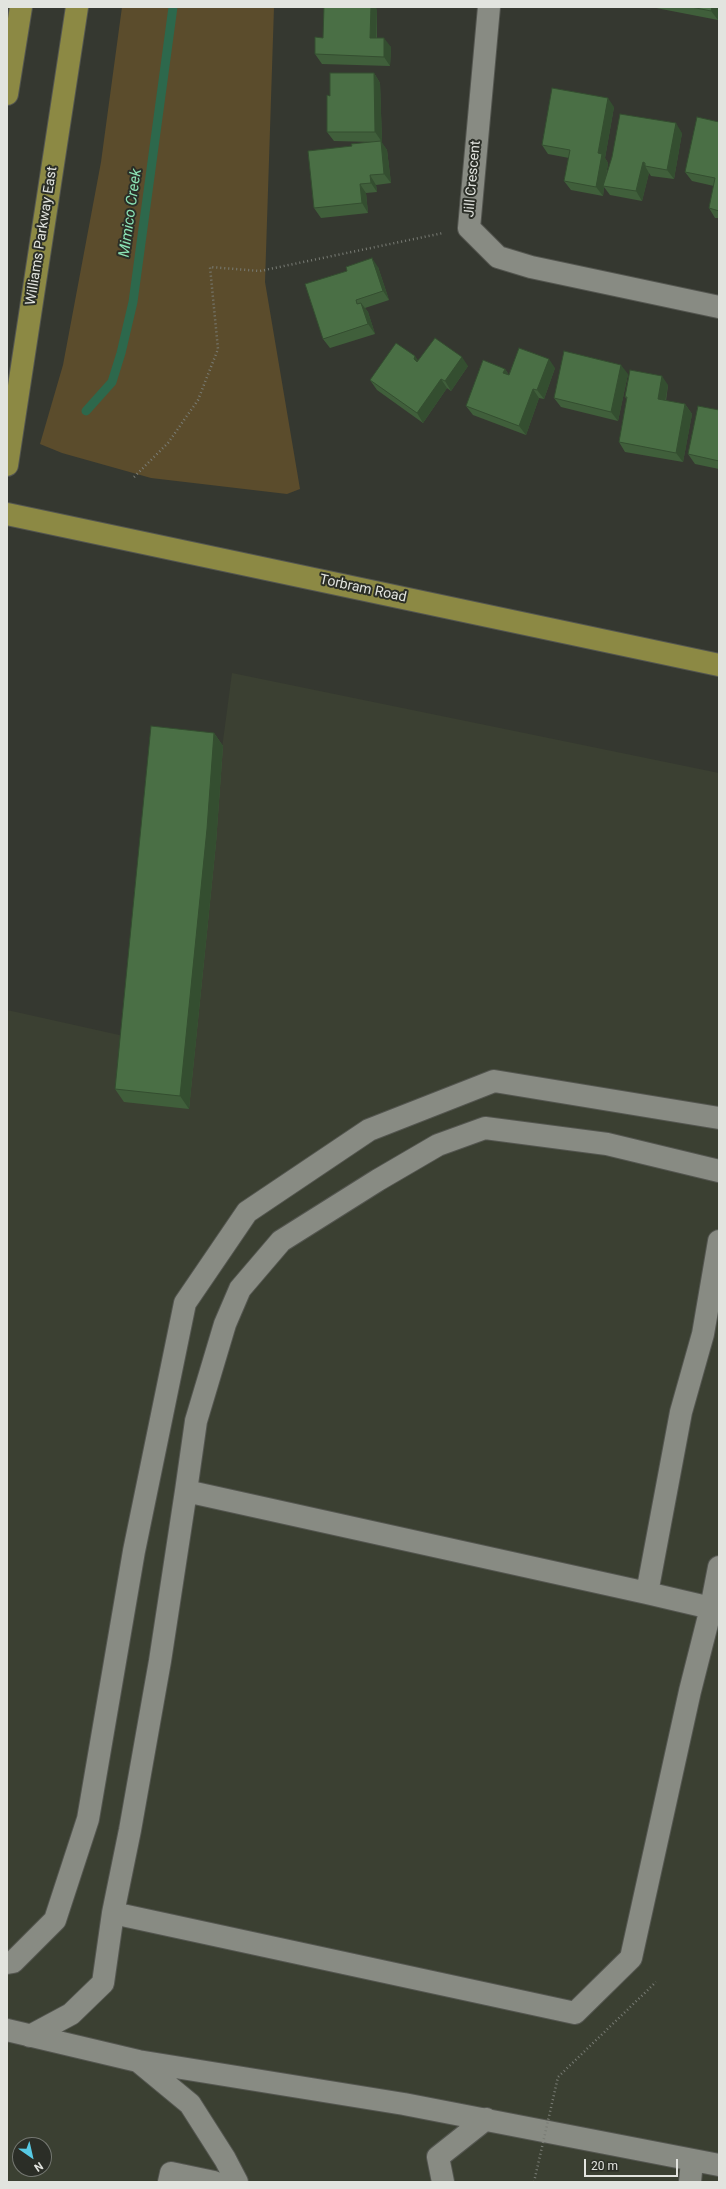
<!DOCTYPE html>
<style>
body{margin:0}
#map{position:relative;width:726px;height:2189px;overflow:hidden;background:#353830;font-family:Roboto,sans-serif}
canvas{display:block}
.frame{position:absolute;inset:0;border:8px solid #e2e4df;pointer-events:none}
.north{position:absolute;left:12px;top:2137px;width:40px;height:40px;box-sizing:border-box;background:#2b2e27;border:1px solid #747771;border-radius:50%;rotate:146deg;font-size:11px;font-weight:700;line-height:16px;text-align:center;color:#e2e4df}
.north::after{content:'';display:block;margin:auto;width:14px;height:18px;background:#57c9e3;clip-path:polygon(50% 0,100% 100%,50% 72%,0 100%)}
.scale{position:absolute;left:584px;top:2159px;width:94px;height:18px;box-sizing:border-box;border:2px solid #e2e4df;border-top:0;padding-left:5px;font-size:12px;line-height:14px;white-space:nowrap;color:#e2e4df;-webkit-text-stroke:3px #2b2e27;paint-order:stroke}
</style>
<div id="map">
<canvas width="726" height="2189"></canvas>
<div class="frame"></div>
<div class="north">N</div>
<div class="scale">20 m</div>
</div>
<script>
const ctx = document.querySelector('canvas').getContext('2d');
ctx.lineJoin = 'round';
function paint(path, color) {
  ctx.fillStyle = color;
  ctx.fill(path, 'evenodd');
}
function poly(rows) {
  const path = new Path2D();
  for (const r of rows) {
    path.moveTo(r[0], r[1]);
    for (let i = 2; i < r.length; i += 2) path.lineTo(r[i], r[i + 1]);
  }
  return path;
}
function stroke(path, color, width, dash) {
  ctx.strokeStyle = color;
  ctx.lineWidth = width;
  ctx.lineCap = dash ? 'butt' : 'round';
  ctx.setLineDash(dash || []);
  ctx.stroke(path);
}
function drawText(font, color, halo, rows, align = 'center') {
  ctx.font = font + ' Roboto,sans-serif';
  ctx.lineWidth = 4;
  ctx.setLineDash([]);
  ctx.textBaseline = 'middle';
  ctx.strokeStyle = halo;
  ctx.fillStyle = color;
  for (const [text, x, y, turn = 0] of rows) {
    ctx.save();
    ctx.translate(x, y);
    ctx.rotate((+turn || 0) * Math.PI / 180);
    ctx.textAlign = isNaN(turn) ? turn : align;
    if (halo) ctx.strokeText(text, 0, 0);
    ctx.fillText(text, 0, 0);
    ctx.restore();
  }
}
paint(poly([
 [232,673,719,773,719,2182,7,2182,7,1010,182,1049],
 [20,2145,44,2145,44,2169,20,2169]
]), '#3b4032');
paint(poly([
 [122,7,274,7,265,282,300,489,287,494,151,478,62,453,40,444,63,365,101,162]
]), '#5b4c2c');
stroke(poly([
 [86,411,112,382,121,353,133,302,173,7]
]), '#2d684c', 9);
const minor = poly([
 [489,7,469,228,498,257,531,267,719,307],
 [186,1491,196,1421,225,1324,240,1289,281,1241,378,1180,438,1145,485,1128,607,1144,719,1171],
 [719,1567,711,1608,690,1691,631,1958,575,2013,113,1913,130,1830,160,1661,186,1491,647,1593,711,1608,719,1610],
 [647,1593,681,1412,703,1334,719,1241],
 [7,1963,13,1962,55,1920,88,1819,134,1551,185,1303,247,1212,369,1130,494,1081,719,1118],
 [7,2030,138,2061,190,2104,225,2159,237,2182],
 [30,2036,71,2014,103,1983,113,1913],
 [138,2061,404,2104,719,2165],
 [169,2182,171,2173,214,2182],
 [443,2182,438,2157,486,2119],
 [690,2182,692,2161]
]);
const major = poly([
 [7,94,21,7],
 [7,465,77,7],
 [7,514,719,665]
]);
stroke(minor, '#545650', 24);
stroke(major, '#545650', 24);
stroke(poly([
 [134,477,168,443,198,400,218,349,210,267,260,271,443,233]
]), '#797c75', 2.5, [1, 3]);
stroke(minor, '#888b83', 22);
stroke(major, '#8c8944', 22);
stroke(poly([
 [534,2182,558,2077,656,1982]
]), '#797c75', 2.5, [1, 3]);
paint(poly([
 [651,7,719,7,718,20],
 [377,10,377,38,391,47,390,66,322,64,315,54,323,38],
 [374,73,380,83,382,142,381,142,387,150,391,183,376,185,377,192,366,193,368,213,321,218,314,208,352,146,373,142,334,141,327,132,330,96],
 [614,107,605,158,608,163,606,177,682,133,674,179,651,176,649,173,642,201,610,195,604,187,603,196,571,190,564,181,569,158,548,154,542,145],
 [719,122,719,218,715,218,709,208,714,186,692,181,685,172],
 [378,267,389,300,365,308,368,312,375,334,330,348,323,339],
 [418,361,468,366,451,391,447,388,423,423,377,390,370,380],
 [555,368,544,399,539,398,526,435,473,415,466,406,505,369,509,375],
 [628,374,618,421,561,407,554,398],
 [668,385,666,401,685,404,692,414,683,462,625,452,619,442,627,399,625,397],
 [719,410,719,469,695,464,688,454],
 [214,733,223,746,216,843,189,1109,124,1102,115,1089]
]), '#405f3b');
paint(poly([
 [371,7,376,7,377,10,376,47,370,38],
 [712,7,719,7,719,15,718,20,711,11],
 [384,38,391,47,390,66,384,57],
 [374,73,380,83,382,142,375,132],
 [608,98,614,107,605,158,608,163,604,186,603,186,604,187,603,196,596,187,598,153],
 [676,123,682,133,674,179,667,170],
 [381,141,387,150,391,183,384,174],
 [643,162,646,167,645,166,649,173,642,201,636,191],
 [370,175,376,185,377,192,371,183],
 [360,184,366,193,368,213,362,203],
 [372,258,378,267,389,300,383,291],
 [361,303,368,312,375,334,368,324],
 [415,356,422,366,414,359],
 [462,357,468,366,451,391,445,381],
 [549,359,555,368,544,399,537,390],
 [621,365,628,374,618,421,611,412],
 [505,369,511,378,503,373],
 [662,376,668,385,664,408,658,399],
 [441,379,447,388,423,423,417,413],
 [533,389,539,398,526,435,519,426],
 [685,404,692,414,683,462,676,453],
 [214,733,223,746,216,843,189,1109,180,1096]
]), '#344e30');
const building = poly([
 [324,7,371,7,370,38,384,38,384,57,315,54,315,37,323,38,324,7],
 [691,7,712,7,711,11,691,7],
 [330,73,374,73,375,132,327,132,327,95,330,96,330,73],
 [552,88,608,98,598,153,602,154,596,187,564,181,570,150,542,145,552,88],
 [620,114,676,123,667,170,645,166,645,163,643,162,636,191,603,186,612,157,620,114],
 [697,117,719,122,719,211,709,208,715,178,685,172,697,117],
 [381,141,384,174,370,175,371,183,360,184,362,203,314,208,308,151,352,146,351,144,381,141],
 [372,258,383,291,356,300,357,304,361,303,368,324,323,339,305,284,347,271,346,267,372,258],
 [435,338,462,357,445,381,441,379,417,413,370,380,396,343,415,356,414,359,417,362,435,338],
 [519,348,549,359,537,390,533,389,519,426,466,406,483,360,505,369,503,373,509,375,519,348],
 [564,351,621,365,611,412,554,398,564,351],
 [630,370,662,376,658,399,685,404,676,453,619,442,627,397,625,397,630,370],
 [698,406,719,410,719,461,688,454,698,406],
 [151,726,214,733,207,829,180,1096,115,1089,151,726]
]);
paint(building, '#4a6f45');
stroke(building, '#344e30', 1);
drawText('14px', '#e2e4df', '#2b2e27', [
 ["Jill Crescent",473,179,-85],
 ["Williams Parkway East",42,236,-81],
 ["Torbram Road",363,589,12]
]);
drawText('italic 15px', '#8be3b5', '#2b2e27', [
 ["Mimico Creek",131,213,-82]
]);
</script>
